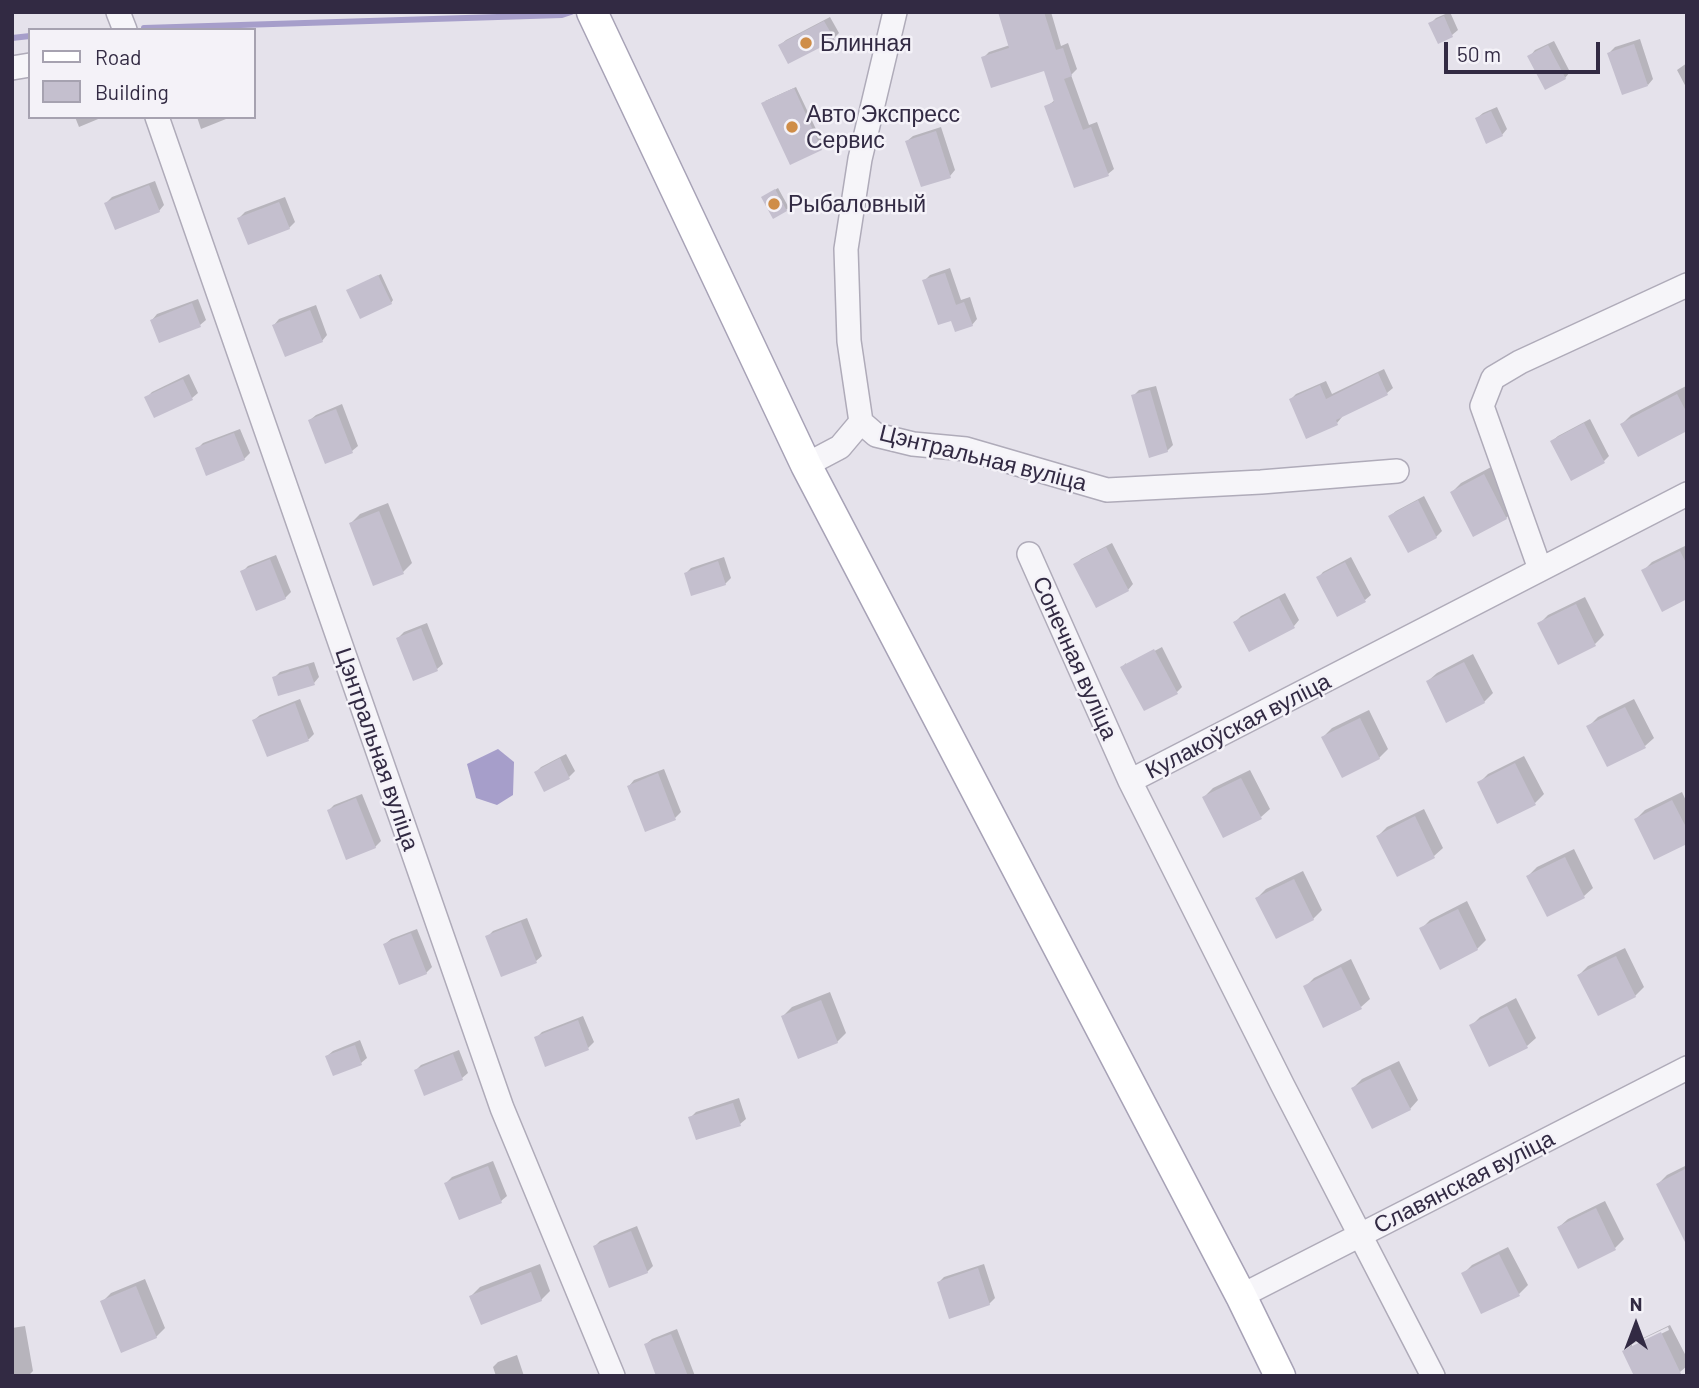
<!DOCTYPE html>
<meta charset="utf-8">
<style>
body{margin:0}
#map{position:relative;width:1699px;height:1388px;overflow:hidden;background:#e5e2eb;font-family:Barlow,sans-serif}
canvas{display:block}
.frame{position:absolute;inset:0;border:14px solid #322a43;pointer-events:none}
.legend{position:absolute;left:28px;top:28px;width:228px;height:91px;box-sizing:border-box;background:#f4f2f8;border:2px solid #a6a2b0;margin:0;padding:9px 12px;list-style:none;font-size:21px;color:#322a43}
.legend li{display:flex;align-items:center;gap:14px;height:35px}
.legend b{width:35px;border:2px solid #a6a2b0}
.north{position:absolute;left:1601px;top:1290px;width:70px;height:70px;-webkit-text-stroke:5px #f4f2f8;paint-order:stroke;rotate:0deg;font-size:19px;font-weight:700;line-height:28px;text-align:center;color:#322a43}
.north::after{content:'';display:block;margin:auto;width:24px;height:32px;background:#322a43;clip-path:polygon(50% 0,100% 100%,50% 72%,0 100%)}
.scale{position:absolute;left:1444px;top:42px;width:156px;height:32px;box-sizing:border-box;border:4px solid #322a43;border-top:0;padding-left:9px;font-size:21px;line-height:24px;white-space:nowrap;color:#322a43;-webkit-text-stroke:5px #f4f2f8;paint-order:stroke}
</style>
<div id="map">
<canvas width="1699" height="1388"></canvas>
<div class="frame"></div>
<ul class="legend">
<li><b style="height:9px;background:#fff"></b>Road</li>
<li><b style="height:19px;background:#c4bfce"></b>Building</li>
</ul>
<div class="north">N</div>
<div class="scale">50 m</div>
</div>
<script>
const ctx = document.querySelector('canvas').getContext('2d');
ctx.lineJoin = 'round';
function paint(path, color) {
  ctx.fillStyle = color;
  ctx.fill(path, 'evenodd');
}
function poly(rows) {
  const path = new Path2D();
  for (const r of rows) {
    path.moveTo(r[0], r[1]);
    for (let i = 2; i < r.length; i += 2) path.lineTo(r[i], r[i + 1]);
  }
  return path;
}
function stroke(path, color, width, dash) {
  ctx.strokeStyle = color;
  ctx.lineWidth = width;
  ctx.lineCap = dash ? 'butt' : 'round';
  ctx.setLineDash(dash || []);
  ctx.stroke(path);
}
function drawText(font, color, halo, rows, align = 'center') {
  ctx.font = font + ' Barlow,sans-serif';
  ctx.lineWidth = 5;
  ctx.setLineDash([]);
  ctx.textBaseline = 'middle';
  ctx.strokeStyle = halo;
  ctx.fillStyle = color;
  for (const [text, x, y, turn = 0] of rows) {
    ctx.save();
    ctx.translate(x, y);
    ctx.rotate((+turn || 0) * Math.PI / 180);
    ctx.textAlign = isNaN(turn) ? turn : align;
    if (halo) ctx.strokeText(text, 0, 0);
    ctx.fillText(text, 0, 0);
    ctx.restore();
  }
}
paint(poly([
 [498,749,514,762,513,795,497,805,476,798,467,764]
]), '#a69eca');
paint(poly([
 [1000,12,1051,12,1061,46,1068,43,1077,69,1071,75,1089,125,1097,122,1114,169,1108,174,1075,186,1046,107,1055,100,1045,68,983,58,989,52,1010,45],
 [1450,12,1458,30,1452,35,1439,42,1430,24,1436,18],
 [830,17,839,33,833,39,780,45,786,40],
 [1640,39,1653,79,1648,85,1609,53,1615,47],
 [1554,41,1570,72,1565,78,1530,56,1535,50],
 [1687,63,1687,89,1677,70],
 [796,87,824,146,791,163,765,101],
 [1497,107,1507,129,1502,135,1477,118,1483,113],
 [75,117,103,117,79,127],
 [197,117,231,117,201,129],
 [941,127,955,170,950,176,907,141,913,136],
 [155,181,164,205,159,211,106,203,112,197],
 [778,188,789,208,774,217,766,195],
 [285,197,295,222,289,228,239,218,245,212],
 [950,268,961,300,970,297,977,319,972,325,952,318,924,281,930,275],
 [381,274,393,300,391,303,349,290],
 [198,299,206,320,200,325,152,320,157,314],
 [316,305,327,335,322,341,274,325,279,319],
 [1384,369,1393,388,1387,393,1342,416,1342,417,1337,423,1291,399,1296,394,1326,381,1332,394],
 [189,374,198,393,192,398,146,398,152,392],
 [1156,386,1173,445,1167,451,1133,396,1139,390],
 [1686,386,1687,429,1622,424,1631,415],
 [342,404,358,446,352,451,326,462,310,420,316,415],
 [1590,419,1609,456,1604,461,1552,441,1558,436],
 [240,429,250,453,244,459,197,449,203,443],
 [1493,466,1515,509,1506,518,1452,492,1461,483],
 [1424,496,1442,531,1436,537,1390,516,1396,511],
 [388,503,412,563,403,572,351,523,360,514],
 [1112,543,1133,584,1128,590,1075,565,1081,559],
 [1687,545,1687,597,1643,571,1652,562],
 [276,555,291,592,285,598,242,572,248,566],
 [724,557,731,578,725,584,686,573,691,568],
 [1351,557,1371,595,1365,600,1318,578,1323,572],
 [1285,593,1299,620,1294,626,1235,622,1241,616],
 [1585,597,1604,635,1595,644,1558,662,1539,624,1548,615],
 [427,623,443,664,437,669,414,678,398,638,404,632],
 [1162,647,1182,687,1177,692,1122,667,1126,663,1126,666],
 [1473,654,1493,693,1484,702,1428,681,1437,673],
 [314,662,319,677,314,683,274,678,280,672],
 [300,699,314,734,309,739,268,755,254,720,260,715],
 [1634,699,1654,738,1645,746,1589,726,1598,717],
 [1369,710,1388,749,1379,758,1343,776,1323,737,1332,728],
 [566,754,575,771,569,777,545,790,536,772,541,767],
 [1524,756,1544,794,1535,803,1479,783,1488,774],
 [664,769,681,812,675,818,629,786,634,780],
 [1250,770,1270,809,1261,817,1204,797,1213,788],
 [1682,792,1687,803,1687,842,1636,819,1645,810],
 [362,794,381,841,375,847,329,810,334,805],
 [1424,809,1443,848,1434,856,1398,875,1378,836,1387,827],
 [1574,849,1593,888,1584,896,1528,876,1537,867],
 [1303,871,1322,910,1313,919,1257,898,1266,889],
 [1467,901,1486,940,1477,949,1421,929,1430,920],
 [527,918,542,956,536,961,487,937,493,931],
 [417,929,432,967,426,973,385,944,391,939],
 [1625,948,1644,987,1635,996,1579,975,1588,966],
 [1351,959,1370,999,1361,1007,1305,987,1314,978],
 [830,992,846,1033,837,1042,783,1016,792,1007],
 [1516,998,1536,1038,1527,1046,1471,1026,1480,1017],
 [583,1016,594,1042,588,1048,536,1038,542,1032],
 [360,1040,367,1058,361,1063,327,1056,333,1051],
 [459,1050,468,1073,462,1078,416,1070,421,1065],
 [1399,1061,1418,1100,1410,1109,1353,1088,1362,1079],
 [739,1098,746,1119,740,1124,690,1118,696,1112],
 [493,1161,507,1196,501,1201,446,1183,452,1177],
 [1687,1165,1687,1218,1658,1184,1667,1175],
 [1605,1201,1624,1239,1615,1248,1559,1227,1568,1219],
 [637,1226,653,1266,647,1272,595,1246,600,1241],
 [1508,1247,1528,1285,1519,1294,1463,1274,1472,1265],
 [540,1264,550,1291,541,1300,471,1296,480,1287],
 [984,1264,995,1298,989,1304,939,1282,944,1277],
 [145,1279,165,1328,156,1337,102,1302,111,1293],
 [1670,1325,1687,1358,1687,1366,1680,1372,1673,1376,1624,1352,1633,1343],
 [1668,1327,1669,1330,1632,1348,1632,1344],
 [25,1326,33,1371,28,1376,12,1376,12,1328],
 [677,1329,695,1376,658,1376,646,1344,652,1339],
 [517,1355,524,1376,496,1376,493,1367,498,1362]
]), '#0003');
stroke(poly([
 [144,28,562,15,571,12],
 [12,38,30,36]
]), '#a69eca', 6);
paint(poly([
 [998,12,1044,12,1056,50,1063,48,1072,76,1064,79,1083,130,1091,127,1109,176,1074,188,1044,106,1054,102,1044,71,991,88,981,57,1009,48],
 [1444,16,1453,37,1438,44,1428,23],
 [824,21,835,40,788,64,778,45],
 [1634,44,1648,86,1622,95,1607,53],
 [1548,45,1566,79,1545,90,1527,56],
 [794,88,822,150,790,165,761,103],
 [1491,111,1503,136,1486,144,1475,118],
 [936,131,951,178,921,187,905,141],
 [149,185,160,212,115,230,104,203],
 [775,189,787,211,773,219,761,197],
 [279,202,290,229,248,245,237,218],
 [945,273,956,305,964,302,973,326,955,332,951,321,938,325,922,280],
 [378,275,392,304,360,319,346,290],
 [192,303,201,327,159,343,150,320],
 [310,310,323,342,285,357,272,325],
 [1378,373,1388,395,1336,420,1338,425,1306,439,1289,399,1320,385,1326,399],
 [183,379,193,400,154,418,144,397],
 [1150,390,1168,452,1149,458,1131,395],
 [1677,394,1687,413,1687,431,1638,457,1620,424],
 [336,409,353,453,325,464,308,420],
 [1584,423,1605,463,1571,481,1550,441],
 [234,433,245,460,206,476,195,448],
 [1484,474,1507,519,1473,537,1450,492],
 [1418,500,1437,538,1408,553,1388,516],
 [379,511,404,574,373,586,349,523],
 [1106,547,1129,591,1096,608,1073,564],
 [1680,551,1687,565,1687,599,1662,612,1641,570],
 [270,559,286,599,256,611,240,571],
 [718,561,726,585,691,596,684,573],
 [1345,562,1366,602,1337,617,1316,577],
 [1279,598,1295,628,1249,652,1233,622],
 [1576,604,1596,646,1558,665,1537,623],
 [421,628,438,671,413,681,396,638],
 [1154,649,1178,694,1144,711,1120,667],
 [1464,662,1485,703,1446,723,1426,681],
 [308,666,315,685,278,696,272,677],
 [295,703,309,741,267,757,252,720],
 [1625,707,1646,748,1607,767,1586,726],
 [1360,718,1380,759,1342,778,1321,737],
 [560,758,570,779,544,792,534,772],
 [1515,763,1536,805,1497,824,1477,782],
 [658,773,676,820,645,832,627,786],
 [1241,778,1262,819,1223,838,1202,797],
 [356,798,376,848,346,860,327,810],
 [1672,800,1687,829,1687,844,1654,860,1634,819],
 [1415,816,1435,858,1397,877,1376,836],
 [1565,857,1585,898,1547,917,1526,876],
 [1294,879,1314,920,1276,939,1255,898],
 [1458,909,1478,950,1440,970,1419,928],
 [521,922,537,963,501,977,485,936],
 [411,933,427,974,399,985,383,944],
 [1616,956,1636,997,1598,1016,1577,975],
 [1341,967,1362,1009,1323,1028,1303,986],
 [821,1000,838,1043,798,1059,781,1016],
 [1507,1006,1528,1048,1489,1067,1469,1025],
 [578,1020,589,1050,545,1067,534,1037],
 [355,1045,362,1065,333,1076,325,1056],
 [453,1054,463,1080,424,1096,414,1070],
 [1390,1069,1411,1110,1372,1129,1351,1088],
 [733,1103,741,1126,696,1140,688,1117],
 [488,1166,502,1203,459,1220,444,1183],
 [1687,1168,1687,1246,1656,1184],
 [1596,1208,1616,1250,1578,1269,1557,1227],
 [631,1231,648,1273,609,1288,593,1246],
 [1499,1254,1520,1296,1481,1314,1461,1273],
 [978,1268,990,1305,949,1319,937,1282],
 [531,1272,542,1301,481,1325,469,1296],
 [136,1286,157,1338,121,1353,100,1301],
 [1661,1332,1682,1376,1634,1376,1622,1351],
 [671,1334,688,1376,656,1376,644,1344]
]), '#c4bfce');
const minor = poly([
 [118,12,125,30],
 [895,12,860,159,846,249,849,341,861,422,876,435,913,444,966,449,1107,490,1261,482,1397,471],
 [12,68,30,65],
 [157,117,502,1108,613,1376],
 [806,465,840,447,861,422],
 [1029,554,1130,781,1283,1086,1433,1376],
 [1540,569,1482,406,1493,378,1520,362,1687,285],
 [1130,781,1687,494],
 [1241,1296,1687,1068]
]);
const major = poly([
 [592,12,806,465,1241,1296,1280,1376]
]);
stroke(minor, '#afabb9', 26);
stroke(major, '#a7a2b6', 33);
stroke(minor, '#f6f5f9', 23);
stroke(major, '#fff', 30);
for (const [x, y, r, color] of [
 [806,43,7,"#cf8d48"],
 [792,127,7,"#cf8d48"],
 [774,204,7,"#cf8d48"]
]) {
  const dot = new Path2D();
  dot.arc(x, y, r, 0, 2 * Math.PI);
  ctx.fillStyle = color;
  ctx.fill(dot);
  stroke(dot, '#f4f2f8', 2.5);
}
drawText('23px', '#322a43', '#f4f2f8', [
 ["Блинная",820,43],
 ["Авто Экспресс",806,114],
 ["Сервис",806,140],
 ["Рыбаловный",788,204]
], 'left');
drawText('23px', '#322a43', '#f4f2f8', [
 ["Цэнтральная вуліца",983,458,14],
 ["Сонечная вуліца",1075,658,66],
 ["Кулакоўская вуліца",1238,726,-27],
 ["Цэнтральная вуліца",377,749,71],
 ["Славянская вуліца",1464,1182,-27]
]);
</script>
